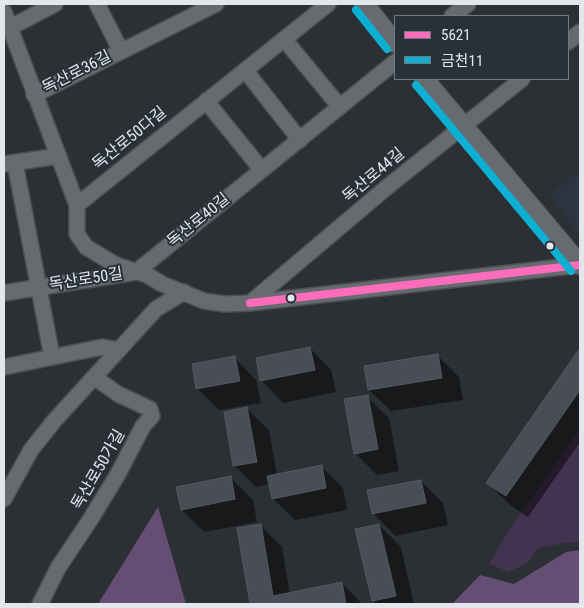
<!DOCTYPE html>
<meta charset="utf-8">
<style>
body{margin:0}
#map{position:relative;width:584px;height:608px;overflow:hidden;background:#2c3034;font-family:"Roboto Condensed","Noto Sans KR",sans-serif}
canvas{display:block}
.frame{position:absolute;inset:0;border:5px solid #e3e7ed;pointer-events:none}
.legend{position:absolute;left:394px;top:15px;width:175px;height:65px;box-sizing:border-box;background:#283038;border:1px solid #737980;margin:0;padding:6px 9px;list-style:none;font-size:15px;color:#e3e7ed}
.legend li{display:flex;align-items:center;gap:10px;height:25px}
.legend b{width:25px;border:1px solid #737980}
</style>
<div id="map">
<canvas width="584" height="608"></canvas>
<div class="frame"></div>
<ul class="legend">
<li><b style="height:6px;background:#fb6dba"></b>5621</li>
<li><b style="height:6px;background:#0dafd3"></b>금천11</li>
</ul>
</div>
<script>
const ctx = document.querySelector('canvas').getContext('2d');
ctx.lineJoin = 'round';
function paint(path, color) {
  ctx.fillStyle = color;
  ctx.fill(path, 'evenodd');
}
function poly(rows) {
  const path = new Path2D();
  for (const r of rows) {
    path.moveTo(r[0], r[1]);
    for (let i = 2; i < r.length; i += 2) path.lineTo(r[i], r[i + 1]);
  }
  return path;
}
function stroke(path, color, width, dash) {
  ctx.strokeStyle = color;
  ctx.lineWidth = width;
  ctx.lineCap = dash ? 'butt' : 'round';
  ctx.setLineDash(dash || []);
  ctx.stroke(path);
}
function drawText(font, color, halo, rows, align = 'center') {
  ctx.font = font + ' "Roboto Condensed","Noto Sans KR",sans-serif';
  ctx.lineWidth = 4;
  ctx.setLineDash([]);
  ctx.textBaseline = 'middle';
  ctx.strokeStyle = halo;
  ctx.fillStyle = color;
  for (const [text, x, y, turn = 0] of rows) {
    ctx.save();
    ctx.translate(x, y);
    ctx.rotate((+turn || 0) * Math.PI / 180);
    ctx.textAlign = isNaN(turn) ? turn : align;
    if (halo) ctx.strokeText(text, 0, 0);
    ctx.fillText(text, 0, 0);
    ctx.restore();
  }
}
paint(poly([
 [580,170,580,236,550,195]
]), '#2a3541');
paint(poly([
 [580,428,580,542,565,543,538,548,528,563,508,572,489,563,512,526]
]), '#443251');
paint(poly([
 [158,507,186,604,98,604],
 [580,550,580,604,452,604,480,575,514,584,566,552]
]), '#654d74');
paint(poly([
 [310,348,331,370,336,392,283,403,262,381,257,359],
 [577,355,580,357,580,442,528,517,509,504,488,483],
 [438,356,459,377,463,400,391,411,369,390],
 [235,358,256,380,261,403,219,410,197,388],
 [367,397,389,418,399,471,377,475,355,453],
 [247,409,269,430,277,475,321,466,343,488,347,510,295,520,273,499,270,484,256,487,234,465],
 [230,477,253,500,257,522,204,532,182,510],
 [421,481,443,503,448,525,395,536,373,513],
 [260,525,282,547,290,594,342,583,362,604,250,604,238,529],
 [379,525,401,547,414,604,377,604,373,601,357,530]
]), '#0007');
const building = poly([
 [310,347,315,370,260,381,256,358,310,347],
 [580,348,580,390,506,496,486,483,580,348],
 [438,354,442,378,368,390,364,366,438,354],
 [235,356,240,381,196,389,192,364,235,356],
 [368,395,378,449,354,454,344,399,368,395],
 [247,407,257,462,233,466,224,412,247,407],
 [322,465,326,488,272,499,267,476,322,465],
 [231,476,235,499,181,510,176,487,231,476],
 [421,480,426,503,372,514,367,490,421,480],
 [261,524,273,596,342,582,346,604,250,604,237,528,261,524],
 [379,524,396,596,372,601,355,529,379,524]
]);
paint(building, '#4a4c57');
stroke(building, '#55585c', 1);
const minor = poly([
 [97,4,121,51],
 [4,12,77,205,77,234,86,247,116,265,147,275,162,284,204,301,225,304,250,303,579,265],
 [452,16,468,4],
 [4,28,9,28,55,4],
 [284,39,340,107],
 [568,42,580,32],
 [245,70,300,140],
 [34,95,216,4],
 [206,101,262,170],
 [15,163,52,357],
 [4,164,59,156],
 [77,205,328,4],
 [4,293,136,272,395,62],
 [250,303,386,188,522,79],
 [4,367,102,347,119,350],
 [4,499,31,450,54,421,156,309,184,292],
 [40,604,58,568,90,520,118,474,143,426,152,416,150,409,118,394,94,377]
]);
const tertiary = poly([
 [364,4,395,43],
 [424,79,580,265]
]);
stroke(minor, '#4b4e52', 18);
stroke(tertiary, '#4b4e52', 21);
stroke(minor, '#676a6e', 15);
stroke(tertiary, '#676a6e', 19);
stroke(poly([
 [250,303,580,265]
]), '#fb6dba', 8);
stroke(poly([
 [356,10,387,49],
 [416,85,571,271]
]), '#0dafd3', 8);
for (const [x, y, r, color] of [
 [550,246,4.5,"#e3e7ed"],
 [291,298,4.5,"#e3e7ed"]
]) {
  const dot = new Path2D();
  dot.arc(x, y, r, 0, 2 * Math.PI);
  ctx.fillStyle = color;
  ctx.fill(dot);
  stroke(dot, '#283038', 2);
}
drawText('16px', '#e3e7ed', '#283038', [
 ["독산로36길",77,73,-27],
 ["독산로50다길",130,139,-39],
 ["독산로44길",374,176,-40],
 ["독산로40길",199,221,-39],
 ["독산로50길",86,280,-9],
 ["독산로50가길",99,470,-60]
]);
</script>
